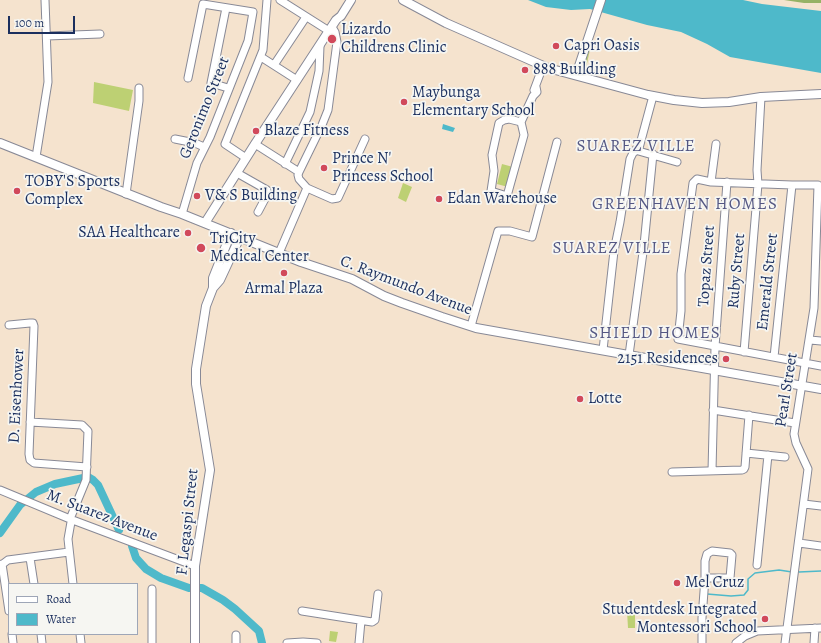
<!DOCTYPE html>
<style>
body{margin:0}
#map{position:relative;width:821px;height:643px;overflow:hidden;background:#f5e3ce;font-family:Alegreya,serif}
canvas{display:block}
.legend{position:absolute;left:8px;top:583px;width:130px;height:52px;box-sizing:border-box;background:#f6f6f2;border:1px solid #9ea6b7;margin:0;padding:5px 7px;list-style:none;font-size:12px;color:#1b2f5e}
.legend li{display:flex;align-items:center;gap:8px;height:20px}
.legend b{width:20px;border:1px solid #9ea6b7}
.scale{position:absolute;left:8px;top:16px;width:67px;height:18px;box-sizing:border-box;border:2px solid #1b2f5e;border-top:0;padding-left:5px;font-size:12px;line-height:14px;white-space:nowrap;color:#1b2f5e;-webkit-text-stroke:3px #f6f6f2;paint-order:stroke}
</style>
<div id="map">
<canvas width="821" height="643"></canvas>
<ul class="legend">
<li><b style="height:5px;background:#fff"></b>Road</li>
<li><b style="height:11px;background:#4eb9ca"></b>Water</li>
</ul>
<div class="scale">100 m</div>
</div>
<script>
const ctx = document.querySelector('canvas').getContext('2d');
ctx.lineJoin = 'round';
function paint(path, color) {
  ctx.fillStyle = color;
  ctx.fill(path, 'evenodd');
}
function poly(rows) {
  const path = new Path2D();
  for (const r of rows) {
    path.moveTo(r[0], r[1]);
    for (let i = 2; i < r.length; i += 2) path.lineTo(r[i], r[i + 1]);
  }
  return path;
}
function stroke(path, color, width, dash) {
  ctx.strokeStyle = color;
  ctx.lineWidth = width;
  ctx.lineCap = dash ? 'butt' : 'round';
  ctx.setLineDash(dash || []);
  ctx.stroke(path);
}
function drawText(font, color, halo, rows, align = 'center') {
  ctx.font = font + ' Alegreya,serif';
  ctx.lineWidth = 3.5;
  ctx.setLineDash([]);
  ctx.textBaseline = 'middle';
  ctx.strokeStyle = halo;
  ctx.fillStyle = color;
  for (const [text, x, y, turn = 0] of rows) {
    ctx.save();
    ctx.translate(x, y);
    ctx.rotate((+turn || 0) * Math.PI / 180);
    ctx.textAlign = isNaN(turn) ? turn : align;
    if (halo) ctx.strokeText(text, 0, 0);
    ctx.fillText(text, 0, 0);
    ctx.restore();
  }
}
paint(poly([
 [592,40,585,73,581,68],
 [94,82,133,90,129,111,93,103],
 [502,164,513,167,508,187,497,184],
 [403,183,412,187,406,202,398,198],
 [635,611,635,628,628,628,627,611],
 [330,631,338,632,336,642,329,641]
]), '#bdd073');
paint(poly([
 [784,0,821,0,821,3,804,3]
]), '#96b265');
paint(poly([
 [528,0,743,0,762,4,821,11,821,73,730,57,707,44,681,32,647,25,590,9,571,10,546,7],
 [443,124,455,128,453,132,442,129]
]), '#4eb9ca');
stroke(poly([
 [799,572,821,571],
 [707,594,731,596,744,595,748,590,748,579,755,573,779,570,792,572]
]), '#4eb9ca', 1.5);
stroke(poly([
 [0,533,20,505,36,492,55,484,88,477,93,480,98,485,119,530],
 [132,546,136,558,146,569,161,578,189,588,202,588,223,600,235,609,259,631,262,643]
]), '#4eb9ca', 8);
const minor = poly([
 [280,0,329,31],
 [226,8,211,83,228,88],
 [332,27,335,32,337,42,328,110,322,125,299,172,298,175,299,179,307,188,332,199,338,198,365,139],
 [47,36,100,34],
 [261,57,297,80],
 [274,65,306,17],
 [534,90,543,66],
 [521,122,509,119,504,120,499,123,492,155,494,171,491,191,507,196,524,135,521,122,533,96,537,92,536,87],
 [175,139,195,143,204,147],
 [255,144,299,172],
 [716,144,711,182,792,185,818,185,814,308,794,434,796,443,808,469,785,643],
 [635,150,677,162],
 [36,157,48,82,45,0],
 [246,158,225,144,263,50,267,0],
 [285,164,310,112,319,71,320,46],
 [237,173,267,190,267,195,258,212],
 [711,182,697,179,693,183,681,274,681,311,678,339,821,366],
 [126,194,139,101,139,88],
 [182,214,197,163,210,137,248,41,253,12,203,4,188,78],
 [279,253,307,188],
 [9,325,30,323,33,323,34,326,29,454,30,460,34,463,87,467],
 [471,326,498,231,510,231,532,237,557,142],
 [810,340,821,341],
 [603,350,614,251,620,222,630,159,633,153,639,148,653,96],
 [744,352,758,184,757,170,761,97],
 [629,355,644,245,653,154],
 [774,357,792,185],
 [713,410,795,423],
 [30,422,82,425,88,431,86,480,70,519],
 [746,453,785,457],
 [712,471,715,347,727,182],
 [672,472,742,470,744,469,745,467,749,415],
 [0,490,70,519,195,566],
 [804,504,821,506],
 [72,520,71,522,68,539,73,584],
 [799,543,821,546],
 [30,558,34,584],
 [2,564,9,611],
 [757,565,768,455],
 [0,566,8,560,69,552],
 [152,589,152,643],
 [302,611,372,622,375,620,378,594],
 [12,634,13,643],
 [41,634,42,643],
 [80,634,81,643],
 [236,643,236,635],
 [287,643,303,642,317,643],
 [359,643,361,621],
 [702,643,702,618,705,578,730,578,732,555,730,553,712,551,707,554,705,561,705,578],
 [736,643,745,636,757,631,821,628],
 [814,643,815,628]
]);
const major = poly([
 [403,0,446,23,548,68,648,95,674,100,702,103,729,102,761,97,821,94],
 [576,75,601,0],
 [0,143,161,207,182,214,301,262,352,279,384,296,402,303,442,317,476,328,821,389],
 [205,223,255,144,336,20,341,16,351,0],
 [213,288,220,280,240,237],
 [195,643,195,566,210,470,196,384,196,369,206,306,213,288,213,278,231,233]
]);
stroke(minor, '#888996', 9);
stroke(major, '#888996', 10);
stroke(minor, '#fff', 7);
stroke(major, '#fff', 8);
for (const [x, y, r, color] of [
 [332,39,5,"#d1495b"],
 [556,46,4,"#d1495b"],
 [525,70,4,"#d1495b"],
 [404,102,4,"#d1495b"],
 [256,131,4,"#d1495b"],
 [324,168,4,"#d1495b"],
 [17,191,4,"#d1495b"],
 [197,196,4,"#d1495b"],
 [439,199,4,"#d1495b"],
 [188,233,4,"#d1495b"],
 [201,248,5,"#d1495b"],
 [284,273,4,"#d1495b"],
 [726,359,4,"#d1495b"],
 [580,399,4,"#d1495b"],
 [677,583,4,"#d1495b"],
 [765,619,4,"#d1495b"]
]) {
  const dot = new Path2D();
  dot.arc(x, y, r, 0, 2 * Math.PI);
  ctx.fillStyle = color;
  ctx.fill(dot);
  stroke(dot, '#f6f6f2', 1.5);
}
drawText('16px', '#1b2f5e', '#f6f6f2', [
 ["Lizardo",341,30],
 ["Childrens Clinic",341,48],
 ["Capri Oasis",564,46],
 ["888 Building",533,70],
 ["Maybunga",412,93],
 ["Elementary School",412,111],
 ["Blaze Fitness",264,131],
 ["Prince N'",332,159],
 ["Princess School",332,177],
 ["TOBY'S Sports",25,182],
 ["Complex",25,200],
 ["V& S Building",205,196],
 ["Edan Warehouse",447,199],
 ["SAA Healthcare",180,233,"right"],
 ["TriCity",210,239],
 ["Medical Center",210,257],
 ["Armal Plaza",284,289,"center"],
 ["2151 Residences",718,359,"right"],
 ["Lotte",588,399],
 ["Mel Cruz",685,583],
 ["Studentdesk Integrated",757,610,"right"],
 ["Montessori School",757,628,"right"]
], 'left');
drawText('16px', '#1b2f5e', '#f6f6f2', [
 ["Geronimo Street",205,108,-68],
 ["Topaz Street",707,266,-86],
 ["Ruby Street",737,271,-85],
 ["Emerald Street",768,282,-84],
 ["C. Raymundo Avenue",406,286,21],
 ["Pearl Street",787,390,-81],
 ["D. Eisenhower",17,396,-87],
 ["M. Suarez Avenue",102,516,21],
 ["F. Legaspi Street",188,522,-84]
]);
ctx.letterSpacing = '1px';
drawText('17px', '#545783', '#f6f6f2', [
 ["SUAREZ VILLE",636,147],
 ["GREENHAVEN HOMES",685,205],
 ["SUAREZ VILLE",612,249],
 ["SHIELD HOMES",655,334]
]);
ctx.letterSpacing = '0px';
</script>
